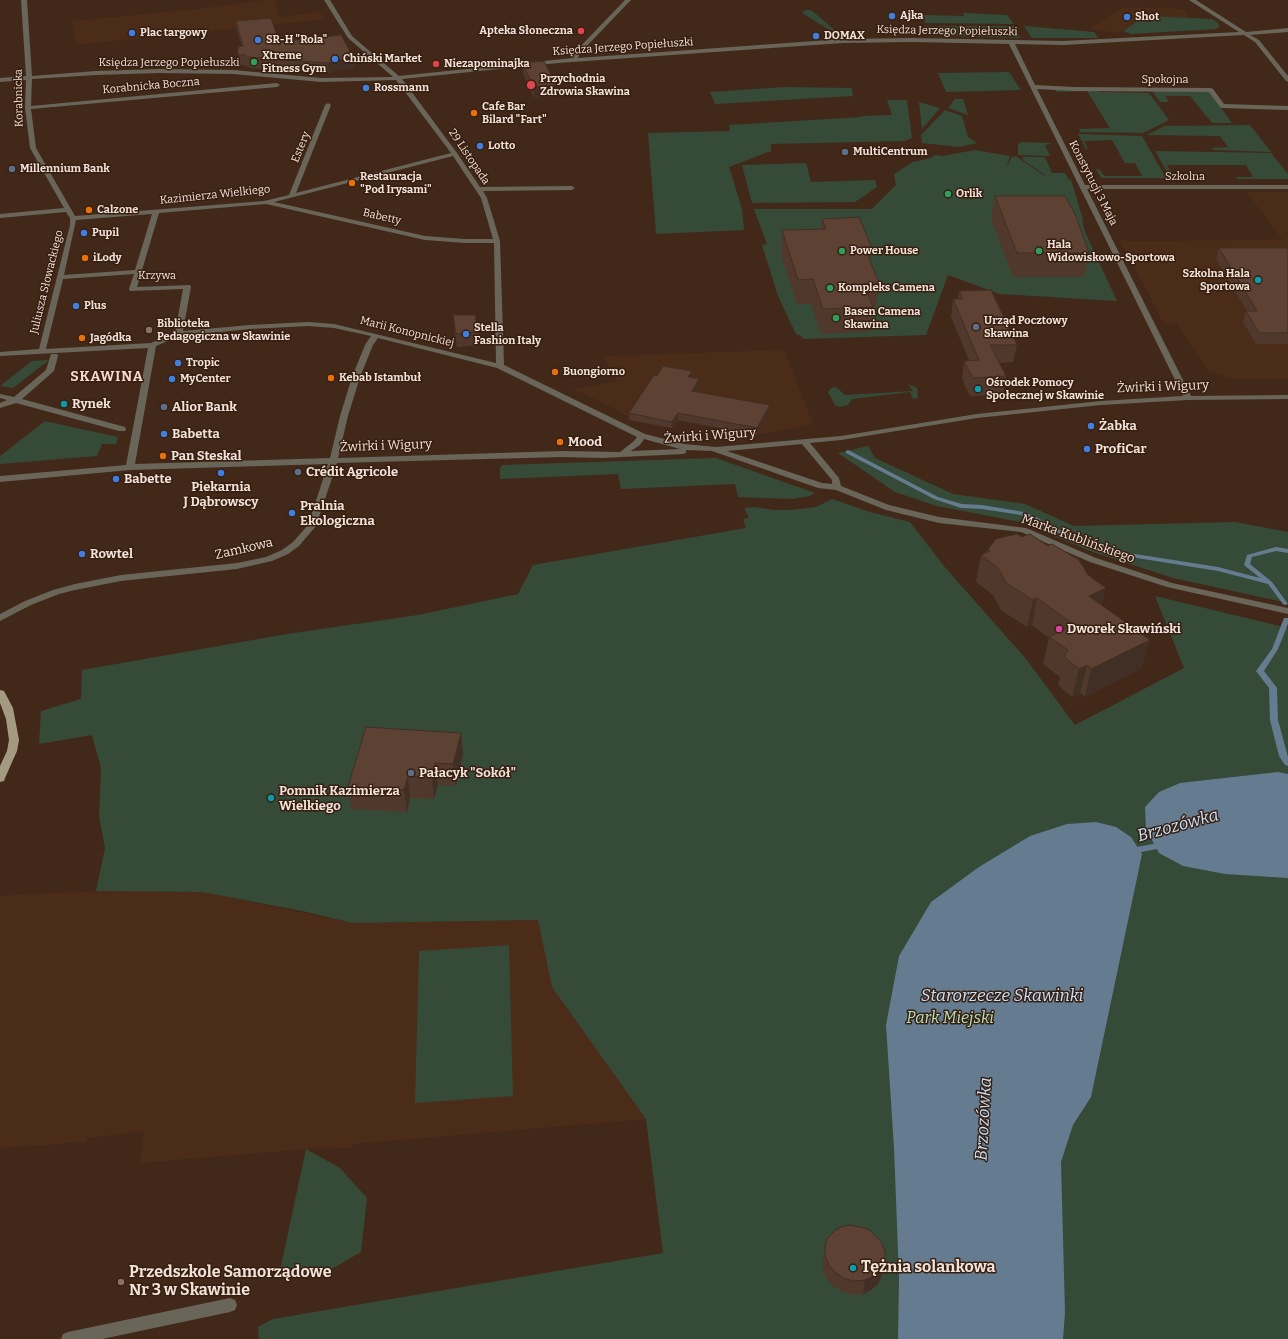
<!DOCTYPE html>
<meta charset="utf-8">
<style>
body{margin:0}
canvas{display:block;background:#412819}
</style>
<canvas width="1288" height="1339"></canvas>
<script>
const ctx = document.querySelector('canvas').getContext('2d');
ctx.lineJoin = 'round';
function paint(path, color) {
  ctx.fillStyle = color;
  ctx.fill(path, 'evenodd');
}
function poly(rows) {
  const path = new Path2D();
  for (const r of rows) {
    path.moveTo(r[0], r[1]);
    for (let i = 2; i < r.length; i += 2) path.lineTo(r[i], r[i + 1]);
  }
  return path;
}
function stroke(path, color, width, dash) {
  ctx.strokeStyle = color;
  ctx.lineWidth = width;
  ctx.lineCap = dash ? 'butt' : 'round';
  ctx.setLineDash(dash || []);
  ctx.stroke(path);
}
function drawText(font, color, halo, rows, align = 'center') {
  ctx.font = font + ' Bitter,serif';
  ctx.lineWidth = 3;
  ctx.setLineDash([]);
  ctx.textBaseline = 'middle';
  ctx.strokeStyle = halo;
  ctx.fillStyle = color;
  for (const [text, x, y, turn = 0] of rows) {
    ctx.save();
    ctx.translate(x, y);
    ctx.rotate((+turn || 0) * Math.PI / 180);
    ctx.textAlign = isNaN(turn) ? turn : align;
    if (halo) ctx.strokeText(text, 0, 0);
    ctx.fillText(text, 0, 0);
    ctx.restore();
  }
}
paint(poly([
 [266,0,276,0,278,17,320,12,326,19,76,45,72,21,198,9],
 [1123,7,1184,9,1189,18,1144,16,1147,19,1118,33,1089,29],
 [1247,192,1288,192,1288,379,1233,379,1208,370,1176,323,1164,324,1120,240,1133,241,1283,240],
 [784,350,813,424,757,435,679,421,674,429,628,420,629,418,618,410,573,389,618,381,603,356],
 [96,891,202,892,353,923,538,920,552,987,646,1119,352,1144,351,1148,306,1149,140,1163,144,1131,87,1138,86,1142,0,1148,0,896]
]), '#4b2c19');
paint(poly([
 [805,10,811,10,836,31,828,29,802,13],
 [963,13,1007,15,1014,24,925,23,923,15,964,16],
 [1149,16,1212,19,1218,23,1220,26,1216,29,1132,34,1123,31,1143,18],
 [925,26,1015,26,1020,38,928,35],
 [1024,26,1094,32,1098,38,1032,38],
 [1009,72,1021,90,946,92,938,73],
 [784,87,852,88,853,96,715,104,710,92],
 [1097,88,1100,92,1149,93,1169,120,1143,133,1080,132,1079,129,1110,128,1087,91,1056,92,1055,90],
 [1150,88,1208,89,1232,123,1212,123,1190,96,1165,96,1169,102,1160,102],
 [955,99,963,99,968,115,948,108],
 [887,100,907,100,912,138,905,141,771,144,771,151,729,167,742,209,744,230,656,234,648,133,730,131,729,125,862,117,861,116,892,115],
 [919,102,940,108,922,129],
 [945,110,962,116,968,137,977,143,959,147,922,143,921,135],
 [1250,125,1271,152,1214,150,1212,148,1228,147,1220,136,1146,135,1165,126],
 [1078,134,1142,136,1166,178,1101,178,1096,169,1099,169,1104,176,1142,176,1135,163,1125,163,1112,140,1084,141,1088,149,1086,149],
 [1021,142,1050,143,1052,144,1045,145,1050,156,1018,155,1018,144],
 [975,150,1010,156,1006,168,1012,157,1016,156,1043,175,1046,176,1022,159,1023,157,1045,157,1052,173,1065,173,1069,180,1071,180,1083,219,1082,219,1085,232,1117,301,1000,294,948,275,926,335,803,339,801,336,796,334,778,296,762,245,767,244,754,209,872,209,896,185,894,174,913,162,931,158,935,155,942,156],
 [1155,151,1271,153,1288,174,1288,179,1237,179,1236,177,1253,177,1246,165,1167,165,1174,177,1195,177,1195,179,1171,179],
 [806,163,811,182,875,180,877,187,855,202,752,203,742,165],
 [49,360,13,388,0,386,32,361],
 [908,384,917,388,918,398,913,399,910,392,869,397,852,399,848,405,840,407,835,405,828,392,831,388,836,387,845,395,913,391],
 [45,421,118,437,116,444,102,444,97,456,0,464,0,456],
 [868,446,875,458,953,494,1025,504,1074,526,1235,522,1288,532,1288,603,1173,578,1093,552,1020,522,937,506,895,492,838,453],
 [716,458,815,493,809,496,793,499,738,497,735,484,621,489,618,474,500,479,500,469,502,465],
 [832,499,870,512,910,522,943,565,1026,659,1075,725,1184,668,1155,596,1288,628,1288,1339,259,1339,258,1327,273,1319,663,1253,646,1119,552,987,538,920,353,923,302,911,202,892,96,891,105,848,99,816,101,768,92,735,39,744,41,711,81,699,82,670,287,634,418,615,518,594,533,565,746,528,743,519,749,518,744,508,754,507,775,510,790,510,816,507],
 [509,945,513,1096,415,1103,419,951],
 [306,1149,340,1168,367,1198,361,1252,325,1273,279,1275]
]), '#364a38');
paint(poly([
 [1278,772,1288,774,1288,878,1225,874,1183,866,1159,853,1146,829,1145,807,1159,792,1180,783],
 [1096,822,1116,827,1131,837,1142,854,1091,1097,1073,1125,1061,1162,1065,1312,1063,1339,898,1339,899,1277,894,1148,886,1025,899,956,931,902,979,867,1030,836,1067,824]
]), '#647b90');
paint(poly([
 [848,450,938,497,962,504,982,505,1024,512,1036,517,1056,529,1084,537,1116,551,1218,567,1260,578,1244,565,1247,555,1276,547,1288,549,1288,553,1276,551,1252,557,1250,564,1272,582,1288,604,1285,605,1283,604,1268,584,1218,571,1112,554,1080,539,1052,531,1032,519,1021,515,982,509,961,508,934,499,846,453,846,451,848,450],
 [1284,618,1288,618,1288,624,1278,649,1264,671,1277,688,1278,720,1288,757,1288,766,1285,765,1279,756,1270,720,1269,688,1256,671,1272,649,1284,618],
 [1165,842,1168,843,1169,845,1168,847,1141,852,1131,858,1128,857,1127,855,1136,847,1165,842]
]), '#647b90');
paint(poly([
 [21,0,27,0,32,76,96,71,160,69,233,70,321,78,393,77,348,38,324,0,330,0,352,36,399,76,573,58,575,52,625,0,631,0,580,53,578,58,843,39,912,38,1063,41,1239,32,1189,0,1196,0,1246,32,1288,28,1288,32,1250,35,1259,40,1288,76,1288,82,1286,81,1255,42,1244,35,1063,45,1015,44,1035,85,1074,87,1211,88,1213,89,1224,104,1288,106,1288,110,1222,108,1220,107,1209,92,1074,91,1037,89,1085,185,1288,185,1288,189,1087,189,1191,396,1288,395,1288,399,1188,400,1101,405,977,418,841,440,810,443,839,478,841,486,889,505,939,517,1026,528,1096,558,1172,583,1288,608,1288,614,1167,587,1090,562,1021,532,939,523,886,510,836,490,818,488,712,451,686,450,686,453,683,454,602,458,562,457,337,463,316,526,299,546,288,554,272,561,237,569,121,581,75,590,59,594,31,605,0,621,0,614,25,601,53,590,75,584,121,575,237,563,266,557,282,550,293,542,308,525,328,464,130,470,0,482,0,476,126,465,148,348,0,356,0,352,39,349,70,225,70,218,66,212,0,218,0,214,64,208,30,148,25,108,26,80,0,82,0,78,26,76,21,0],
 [912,42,1009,44,1183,396,1101,401,977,414,841,436,716,447,684,444,645,434,504,365,500,241,487,198,483,191,572,190,575,188,572,186,480,187,457,153,402,79,558,63,843,43,912,42],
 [160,73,233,74,321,82,396,80,451,153,296,193,331,105,328,103,325,105,289,195,264,201,75,216,36,148,31,109,277,87,280,85,277,83,31,106,32,79,96,75,160,73],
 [453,156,481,198,493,239,465,239,425,236,274,202,453,156],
 [266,204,425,240,465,243,494,243,496,363,334,324,309,322,250,325,183,331,191,287,190,285,137,287,159,213,266,204],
 [152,214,135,270,64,275,76,220,152,214],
 [134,274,129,289,130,291,183,289,175,333,151,343,46,349,63,279,134,274],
 [309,326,334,328,371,336,365,345,352,377,340,416,330,458,135,464,156,346,180,336,250,329,309,326],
 [378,338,497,368,637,437,634,441,620,452,562,451,338,458,348,416,360,377,373,345,378,338],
 [644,439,680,449,631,451,640,445,644,439],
 [802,444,832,480,832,484,822,483,727,451,802,444],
 [51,354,57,354,58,356,54,371,22,399,125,427,126,429,125,431,119,431,16,403,0,408,0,403,7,400,0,398,0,394,14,397,46,370,51,354],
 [230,1298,235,1300,237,1305,235,1310,230,1312,102,1339,61,1339,63,1334,68,1332,230,1298]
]), '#696558');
paint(poly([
 [0,690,4,691,13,708,19,740,17,751,5,778,4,781,0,782,0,766,7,751,9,740,6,719,0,703,0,690]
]), '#a39a80');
paint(poly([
 [236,21,279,42,355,68,329,73,249,68,248,66,240,65,238,55,242,46,237,31],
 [522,63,557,96,534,98,523,73],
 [995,196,1089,253,1084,277,1013,277,991,219],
 [822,219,872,248,870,262,879,283,876,308,872,308,870,332,821,334,811,304,797,304,781,254,782,230,821,229],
 [1219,248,1288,248,1288,344,1256,344,1243,322,1246,311,1247,311,1216,259],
 [959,291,1017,345,1013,362,999,363,1006,376,1003,395,970,396,962,379,964,361,969,360,951,317,953,299,958,299],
 [453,315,478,332,479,345,457,347,454,327],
 [692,377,699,385,695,391,769,412,757,435,678,420,672,428,629,420,629,413],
 [988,549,1102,605,1142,668,1085,697,1080,693,1072,697,1058,685,1060,677,1043,664,1049,638,1032,625,1027,627,1001,610,993,595,976,582,981,555,987,552],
 [461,733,463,754,456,786,438,785,434,799,410,798,407,812,351,809,348,787],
 [825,1247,882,1275,878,1284,871,1290,863,1294,853,1295,843,1292,834,1287,827,1279,823,1270,823,1260]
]), '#50392c');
paint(poly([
 [353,57,355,68,329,73,327,63],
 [556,85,557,96,534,98,534,87],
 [692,371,692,378,688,377],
 [699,379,699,385,692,397,692,391],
 [770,405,769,412,757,435,757,428],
 [678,413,678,420,672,428,672,422],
 [1106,588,1099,616,1089,596],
 [1037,598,1032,625,1027,627,1033,600],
 [1150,640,1142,668,1085,697,1091,669],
 [1087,665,1080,693,1072,697,1079,669],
 [461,733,463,754,456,786,453,764],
 [435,763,438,785,434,799,432,778],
 [408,776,410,798,407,812,404,790],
 [885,1261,882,1275,878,1284,871,1290,863,1294,865,1280]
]), '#412e24');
const building = poly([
 [271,18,279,42,341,35,353,57,327,63,247,57,246,55,238,55,238,47,243,46,236,21,271,18],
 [544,61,556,85,534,87,522,63,544,61],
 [995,196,1065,196,1076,216,1089,253,1017,253,995,196],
 [859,217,872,248,865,248,879,283,864,284,873,307,823,309,813,279,798,280,782,230,826,229,822,219,859,217],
 [1219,248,1288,248,1288,333,1259,333,1246,311,1257,311,1219,248],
 [991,290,1017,345,990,345,1006,376,973,378,964,361,979,360,953,299,963,299,959,291,991,290],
 [453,315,475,315,478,332,456,334,453,315],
 [663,366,692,371,688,377,699,379,692,391,770,405,757,428,678,413,672,422,629,413,654,375,657,376,663,366],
 [1017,534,1022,537,1030,534,1048,546,1052,544,1079,560,1088,575,1106,588,1089,596,1150,640,1091,669,1087,665,1079,669,1064,657,1068,650,1049,637,1074,625,1037,598,1033,600,1006,583,998,568,981,555,990,551,988,549,996,539,1017,534],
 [366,727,461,733,453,764,435,763,432,778,408,776,404,790,348,787,366,727],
 [850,1225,868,1229,876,1236,882,1243,885,1252,885,1261,881,1270,874,1276,865,1280,855,1281,845,1279,836,1273,829,1265,825,1256,825,1247,827,1239,833,1232,841,1227,850,1225]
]);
paint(building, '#5d4233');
stroke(building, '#412e24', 1);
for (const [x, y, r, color] of [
 [892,16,4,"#3f7fe0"],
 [1127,17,4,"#3f7fe0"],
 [581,31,4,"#e0444e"],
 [132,33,4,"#3f7fe0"],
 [816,36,4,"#3f7fe0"],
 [258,40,4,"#3f7fe0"],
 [335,59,4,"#3f7fe0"],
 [254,62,4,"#2e9e5b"],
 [436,64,4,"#e0444e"],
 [531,85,5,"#e0444e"],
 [366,88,4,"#3f7fe0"],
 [474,113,4,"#e8710a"],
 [480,146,4,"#3f7fe0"],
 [845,152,4,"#5c6f8a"],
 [12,169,4,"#5c6f8a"],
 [352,183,4,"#e8710a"],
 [948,194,4,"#2e9e5b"],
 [89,210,4,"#e8710a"],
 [84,233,4,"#3f7fe0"],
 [842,251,4,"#2e9e5b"],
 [1039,251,4,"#2e9e5b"],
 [85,258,4,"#e8710a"],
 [1258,280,4,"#0f9aa8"],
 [830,288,4,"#2e9e5b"],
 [76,306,4,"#3f7fe0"],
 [836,318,4,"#2e9e5b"],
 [976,327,4,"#5c6f8a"],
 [149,330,4,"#8d6e63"],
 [466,334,4,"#3f7fe0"],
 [82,338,4,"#e8710a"],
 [178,363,4,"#3f7fe0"],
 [555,372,4,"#e8710a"],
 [331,378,4,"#e8710a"],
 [172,379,4,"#3f7fe0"],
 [978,389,4,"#0f9aa8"],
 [64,404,4,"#0f9aa8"],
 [164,407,4,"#5c6f8a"],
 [1091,426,4,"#3f7fe0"],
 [164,434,4,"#3f7fe0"],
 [560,442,4,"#e8710a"],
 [1087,449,4,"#3f7fe0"],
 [163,456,4,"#e8710a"],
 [298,472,4,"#5c6f8a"],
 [221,473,4,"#3f7fe0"],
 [116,479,4,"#3f7fe0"],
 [292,513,4,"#3f7fe0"],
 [82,554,4,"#3f7fe0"],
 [1059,629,4,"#d1479c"],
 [411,773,4,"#5c6f8a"],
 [271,798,4,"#0f9aa8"],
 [853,1268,4,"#0f9aa8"],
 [121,1282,4,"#8d6e63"]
]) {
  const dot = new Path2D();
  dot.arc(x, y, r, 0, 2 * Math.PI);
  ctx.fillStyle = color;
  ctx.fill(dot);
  stroke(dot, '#361e10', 1.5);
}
drawText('bold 11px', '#f3e2d9', '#361e10', [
 ["Ajka",900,16],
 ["Shot",1135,17],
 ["Apteka Słoneczna",573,31,"right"],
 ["Plac targowy",140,33],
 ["DOMAX",824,36],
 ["SR-H \"Rola\"",266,40],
 ["Xtreme",262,56],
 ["Fitness Gym",262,69],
 ["Chiński Market",343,59],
 ["Niezapominajka",444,64],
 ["Przychodnia",540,79],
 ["Zdrowia Skawina",540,92],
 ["Rossmann",374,88],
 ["Cafe Bar",482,107],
 ["Bilard \"Fart\"",482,120],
 ["Lotto",488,146],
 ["MultiCentrum",853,152],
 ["Millennium Bank",20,169],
 ["Restauracja",360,177],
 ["\"Pod Irysami\"",360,190],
 ["Orlik",956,194],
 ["Calzone",97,210],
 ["Pupil",92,233],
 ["Hala",1047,245],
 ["Widowiskowo-Sportowa",1047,258],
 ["Power House",850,251],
 ["iLody",93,258],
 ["Szkolna Hala",1250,274,"right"],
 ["Sportowa",1250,287,"right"],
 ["Kompleks Camena",838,288],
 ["Plus",84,306],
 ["Basen Camena",844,312],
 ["Skawina",844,325],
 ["Urząd Pocztowy",984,321],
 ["Skawina",984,334],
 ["Biblioteka",157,324],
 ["Pedagogiczna w Skawinie",157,337],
 ["Stella",474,328],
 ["Fashion Italy",474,341],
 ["Jagódka",90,338],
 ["Tropic",186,363],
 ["Buongiorno",563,372],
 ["Kebab Istambuł",339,378],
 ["MyCenter",180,379],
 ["Ośrodek Pomocy",986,383],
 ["Społecznej w Skawinie",986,396]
], 'left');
drawText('11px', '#f3e2d9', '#361e10', [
 ["Księdza Jerzego Popiełuszki",947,31,1],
 ["Księdza Jerzego Popiełuszki",623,47,-4],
 ["Księdza Jerzego Popiełuszki",169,63],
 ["Spokojna",1165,80],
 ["Korabnicka Boczna",151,86,-5],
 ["Korabnicka",19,98,-91],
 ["Estery",301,147,-68],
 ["29 Listopada",469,157,56],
 ["Szkolna",1185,177],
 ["Konstytucji 3 Maja",1093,183,63],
 ["Kazimierza Wielkiego",215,195,-6],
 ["Babetty",382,217,13],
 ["Krzywa",157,276],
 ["Juliusza Słowackiego",47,282,-76],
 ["Marii Konopnickiej",407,332,14]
]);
drawText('13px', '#f3e2d9', '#361e10', [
 ["Żwirki i Wigury",1163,387,-2],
 ["Żwirki i Wigury",710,436,-4],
 ["Żwirki i Wigury",386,446,-2],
 ["Marka Kublińskiego",1078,539,20],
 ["Zamkowa",244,549,-13]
]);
drawText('bold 13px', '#f3e2d9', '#361e10', [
 ["Rynek",72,404],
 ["Alior Bank",172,407],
 ["Żabka",1099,426],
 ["Babetta",172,434],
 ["Mood",568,442],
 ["ProfiCar",1095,449],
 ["Pan Steskal",171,456],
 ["Crédit Agricole",306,472],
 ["Babette",124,479],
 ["Piekarnia",221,487,"center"],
 ["J Dąbrowscy",221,502,"center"],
 ["Pralnia",300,506],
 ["Ekologiczna",300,521],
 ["Rowtel",90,554],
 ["Dworek Skawiński",1067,629],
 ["Pałacyk \"Sokół\"",419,773],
 ["Pomnik Kazimierza",279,791],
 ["Wielkiego",279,806]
], 'left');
ctx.letterSpacing = '1px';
drawText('bold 14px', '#fadacd', '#361e10', [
 ["SKAWINA",107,377]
]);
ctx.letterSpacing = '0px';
drawText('italic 16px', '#b5e2ba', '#361e10', [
 ["Park Miejski",950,1019]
]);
drawText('bold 16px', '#f3e2d9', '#361e10', [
 ["Tężnia solankowa",861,1268],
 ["Przedszkole Samorządowe",129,1273],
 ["Nr 3 w Skawinie",129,1291]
], 'left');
drawText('italic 17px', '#c8e2fa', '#361e10', [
 ["Brzozówka",1178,826,-15],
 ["Starorzecze Skawinki",1002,996],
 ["Brzozówka",984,1119,-87]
]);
</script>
